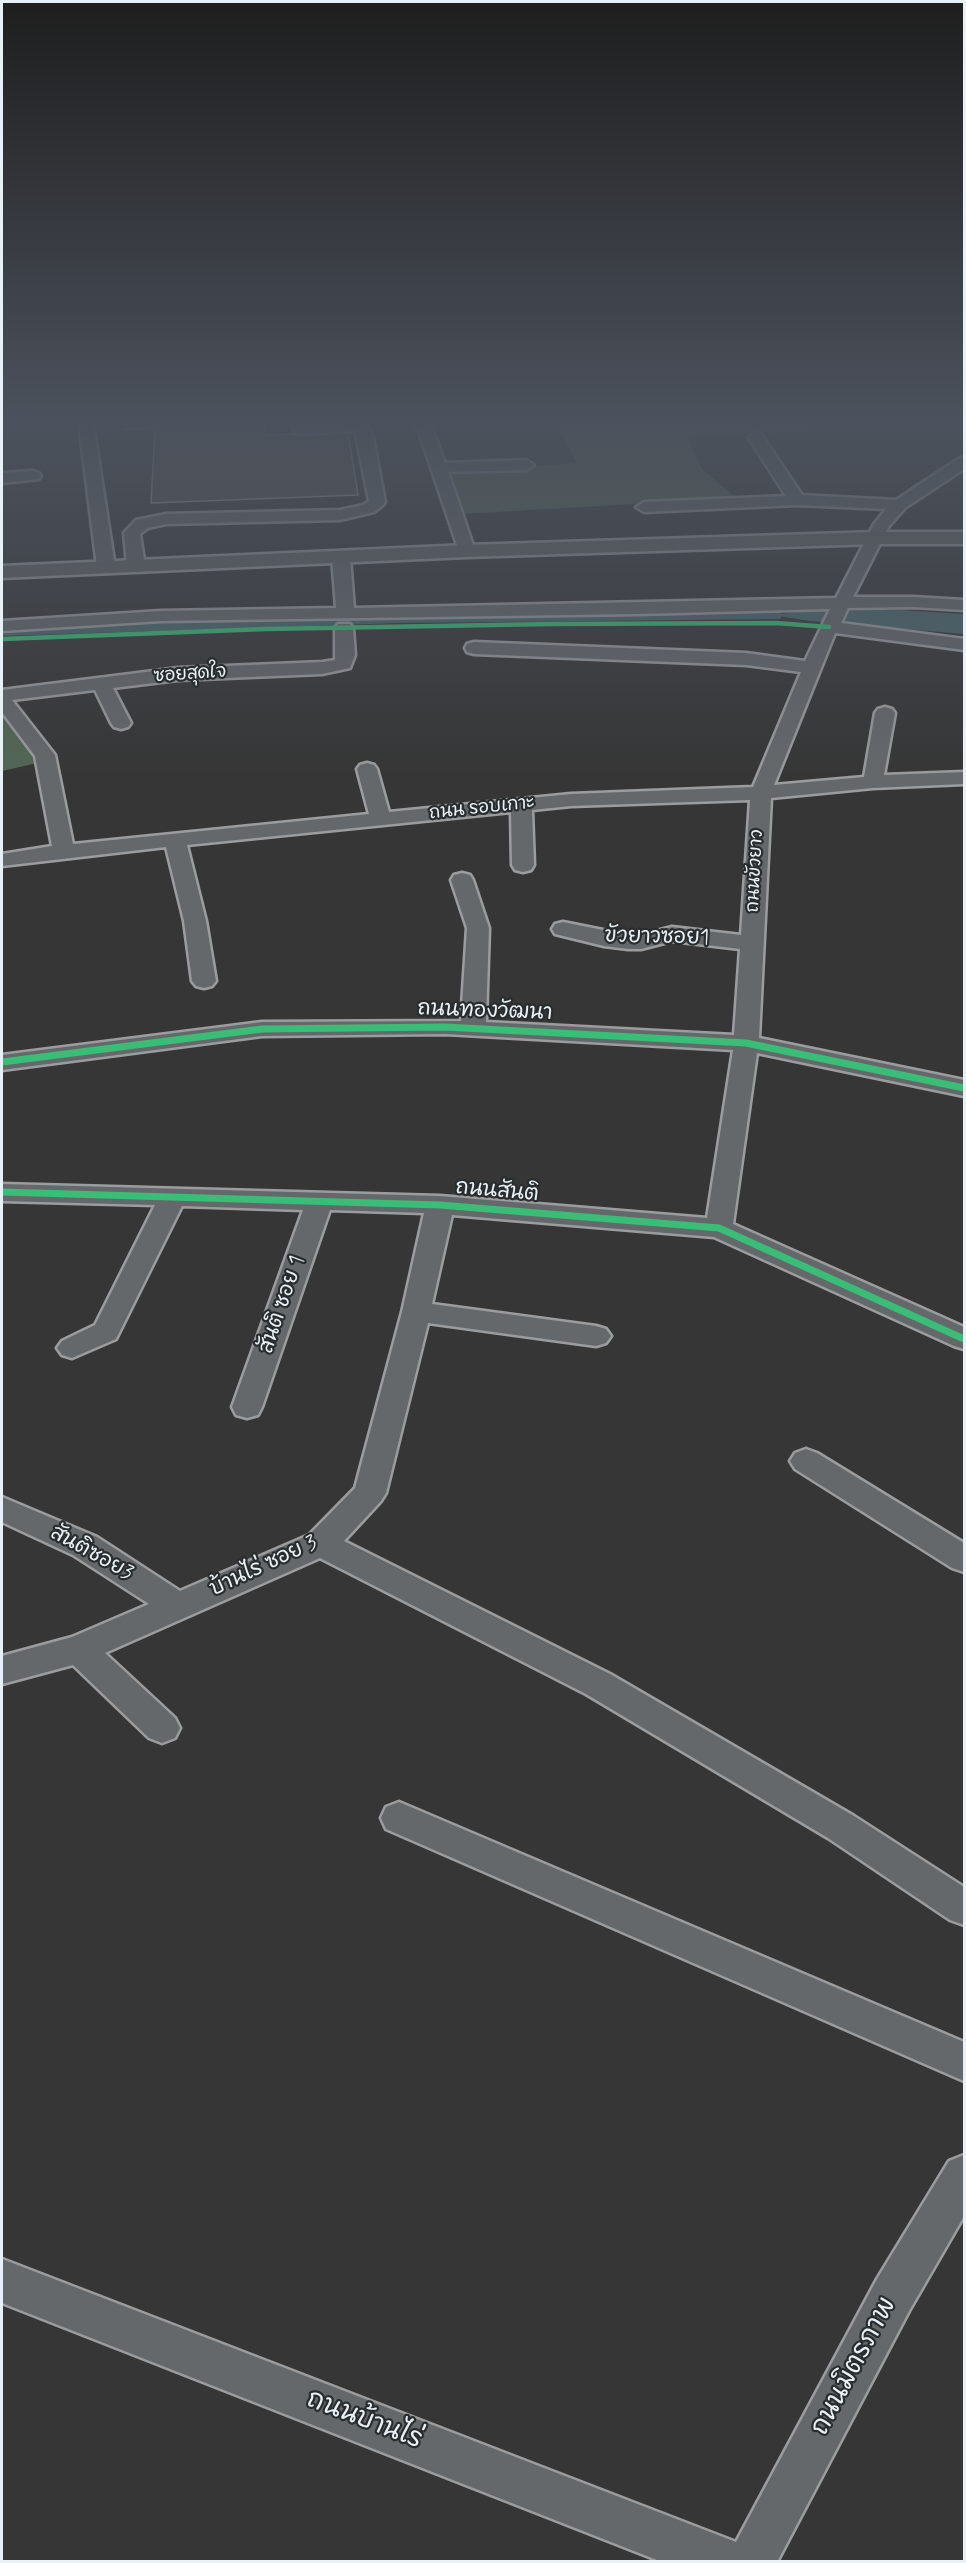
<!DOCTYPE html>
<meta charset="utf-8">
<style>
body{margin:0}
#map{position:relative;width:966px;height:2563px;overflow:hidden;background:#363636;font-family:Mynerve,sans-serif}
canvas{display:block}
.frame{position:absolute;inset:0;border:3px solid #e8f1f8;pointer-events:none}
</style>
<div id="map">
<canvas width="966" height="2563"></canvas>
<div class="frame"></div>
</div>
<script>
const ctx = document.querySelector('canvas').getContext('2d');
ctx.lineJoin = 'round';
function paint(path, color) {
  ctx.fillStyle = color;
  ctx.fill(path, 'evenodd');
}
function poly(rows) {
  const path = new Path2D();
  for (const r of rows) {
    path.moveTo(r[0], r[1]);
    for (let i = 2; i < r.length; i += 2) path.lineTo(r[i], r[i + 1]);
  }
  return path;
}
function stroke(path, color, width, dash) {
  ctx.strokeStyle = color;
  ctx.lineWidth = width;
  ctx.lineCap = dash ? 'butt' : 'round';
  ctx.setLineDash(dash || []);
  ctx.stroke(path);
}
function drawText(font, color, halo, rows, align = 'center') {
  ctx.font = font + ' Mynerve,"Playpen Sans Thai",sans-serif';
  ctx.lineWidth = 4.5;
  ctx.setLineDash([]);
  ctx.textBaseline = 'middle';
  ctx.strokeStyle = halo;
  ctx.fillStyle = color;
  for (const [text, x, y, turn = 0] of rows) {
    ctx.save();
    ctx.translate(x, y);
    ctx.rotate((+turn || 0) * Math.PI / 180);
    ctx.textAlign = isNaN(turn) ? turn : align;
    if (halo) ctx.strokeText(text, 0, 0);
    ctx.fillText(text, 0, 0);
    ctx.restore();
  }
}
paint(poly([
 [556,423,817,423,813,431,687,435,701,468,736,498,462,514,446,472,577,463],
 [2,706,46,761,2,771]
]), '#536653');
paint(poly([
 [809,610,900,610,964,614,964,634,810,621,773,615]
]), '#4b666b');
paint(poly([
 [773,609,780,611,782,615,780,619,401,623,2,636,2,624,401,611,773,609]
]), '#4b666b');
const building = poly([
 [123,423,264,423,265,435,348,432,358,495,151,503,155,428,123,430,123,423]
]);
paint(building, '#504d4a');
stroke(building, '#9b9c9e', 1.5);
const minor = poly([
 [79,423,93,423,115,567,112,571,106,572,100,571,97,567,79,423],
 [291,423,366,423,373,437,385,502,383,505,374,512,340,520,166,524,148,528,140,534,145,566,142,570,136,571,130,570,127,566,124,533,136,520,166,514,340,510,363,505,369,501,355,431,300,434,295,432,291,423],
 [416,423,430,423,445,463,526,460,534,465,526,470,448,472,475,551,473,555,461,555,459,551,416,423],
 [756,432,761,434,802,495,896,500,958,459,964,457,964,469,905,508,889,526,853,597,913,597,964,600,964,610,913,607,848,608,841,623,964,639,964,650,835,633,774,785,864,777,875,713,878,709,885,707,892,709,895,713,884,775,964,772,964,784,873,788,771,798,759,1038,964,1080,964,1096,757,1053,733,1224,964,1327,964,1349,954,1346,714,1237,452,1215,432,1304,596,1326,606,1329,611,1336,606,1343,596,1346,428,1323,386,1493,381,1501,344,1541,610,1674,854,1816,964,1887,964,1925,950,1920,828,1838,586,1694,320,1558,105,1653,175,1718,180,1728,175,1738,162,1743,149,1738,73,1665,2,1684,2,1656,72,1637,149,1604,73,1555,2,1522,2,1497,97,1537,180,1591,309,1535,355,1488,402,1312,424,1213,330,1210,262,1407,258,1415,247,1418,236,1415,232,1407,303,1210,182,1206,116,1339,72,1358,62,1355,57,1348,62,1341,95,1325,155,1205,2,1201,2,1184,440,1196,707,1218,733,1050,445,1034,262,1036,2,1070,2,1055,262,1022,461,1021,467,928,451,880,454,875,462,873,470,875,473,880,489,928,486,1022,734,1035,740,949,672,941,641,949,628,949,604,946,555,934,552,929,555,924,563,922,628,935,641,935,672,927,741,935,750,800,571,806,532,810,534,865,531,870,523,872,515,870,512,865,511,812,187,845,206,921,216,981,212,986,204,988,196,986,192,981,184,921,166,847,2,866,2,854,52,846,35,756,2,712,2,690,178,668,322,662,335,660,335,628,338,624,350,624,353,628,355,655,350,668,322,674,178,680,113,688,131,723,128,727,121,729,114,727,111,723,95,690,12,700,55,755,73,844,369,814,357,769,360,765,367,763,374,765,377,769,389,812,571,794,753,787,801,672,746,665,474,654,467,652,465,648,467,644,474,642,746,653,805,661,830,609,637,614,161,621,2,631,2,621,161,611,336,608,332,557,335,553,341,552,347,553,350,557,354,608,836,598,874,524,886,509,797,505,644,512,636,507,644,502,786,496,748,437,756,432],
 [33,471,39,473,41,476,39,479,2,483,2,473,33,471],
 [806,1449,817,1453,964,1543,964,1572,952,1568,795,1469,790,1461,795,1453,806,1449],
 [399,1802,964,2042,964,2081,386,1829,381,1818,386,1807,399,1802],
 [964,2155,964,2216,909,2311,777,2562,662,2562,2,2303,2,2259,736,2542,877,2279,949,2161,964,2155]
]);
const major = poly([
 [876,532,964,532,964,544,876,544,467,557,2,578,2,566,467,545,876,532]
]);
stroke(minor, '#9b9c9e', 5);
stroke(major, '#9b9c9e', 5);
paint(minor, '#65686b');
paint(major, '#626463');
stroke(poly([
 [2,639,266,629,549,624,776,623,829,627]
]), '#3abd76', 4.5);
stroke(poly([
 [2,1062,262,1029,445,1027,746,1043,964,1088],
 [2,1192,440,1205,719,1228,964,1339]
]), '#3abd76', 7);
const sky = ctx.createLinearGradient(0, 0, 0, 782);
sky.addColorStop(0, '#1e1e1e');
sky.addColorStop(0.54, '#4c525d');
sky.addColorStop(1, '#4c525d00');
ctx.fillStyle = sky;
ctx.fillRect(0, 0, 966, 782);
drawText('18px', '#e8f1f8', '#2a2d2e', [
 ["ซอยสุดใจ",190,675,-4],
 ["ถนน รอบเกาะ",482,809,-6],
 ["ถนนขัวยาว",756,871,-87]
]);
drawText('21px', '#e8f1f8', '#2a2d2e', [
 ["ขัวยาวซอย1",657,938,1],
 ["ถนนทองวัฒนา",485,1012,2],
 ["ถนนสันติ",497,1192,5],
 ["สันติ ซอย 1",283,1305,-71],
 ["สันติซอย3",91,1554,29],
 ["บ้านไร่ ซอย 3",264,1567,-25]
]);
drawText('26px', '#e8f1f8', '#2a2d2e', [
 ["ถนนมิตรภาพ",855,2367,-62],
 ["ถนนบ้านไร่",364,2421,21]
]);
</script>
